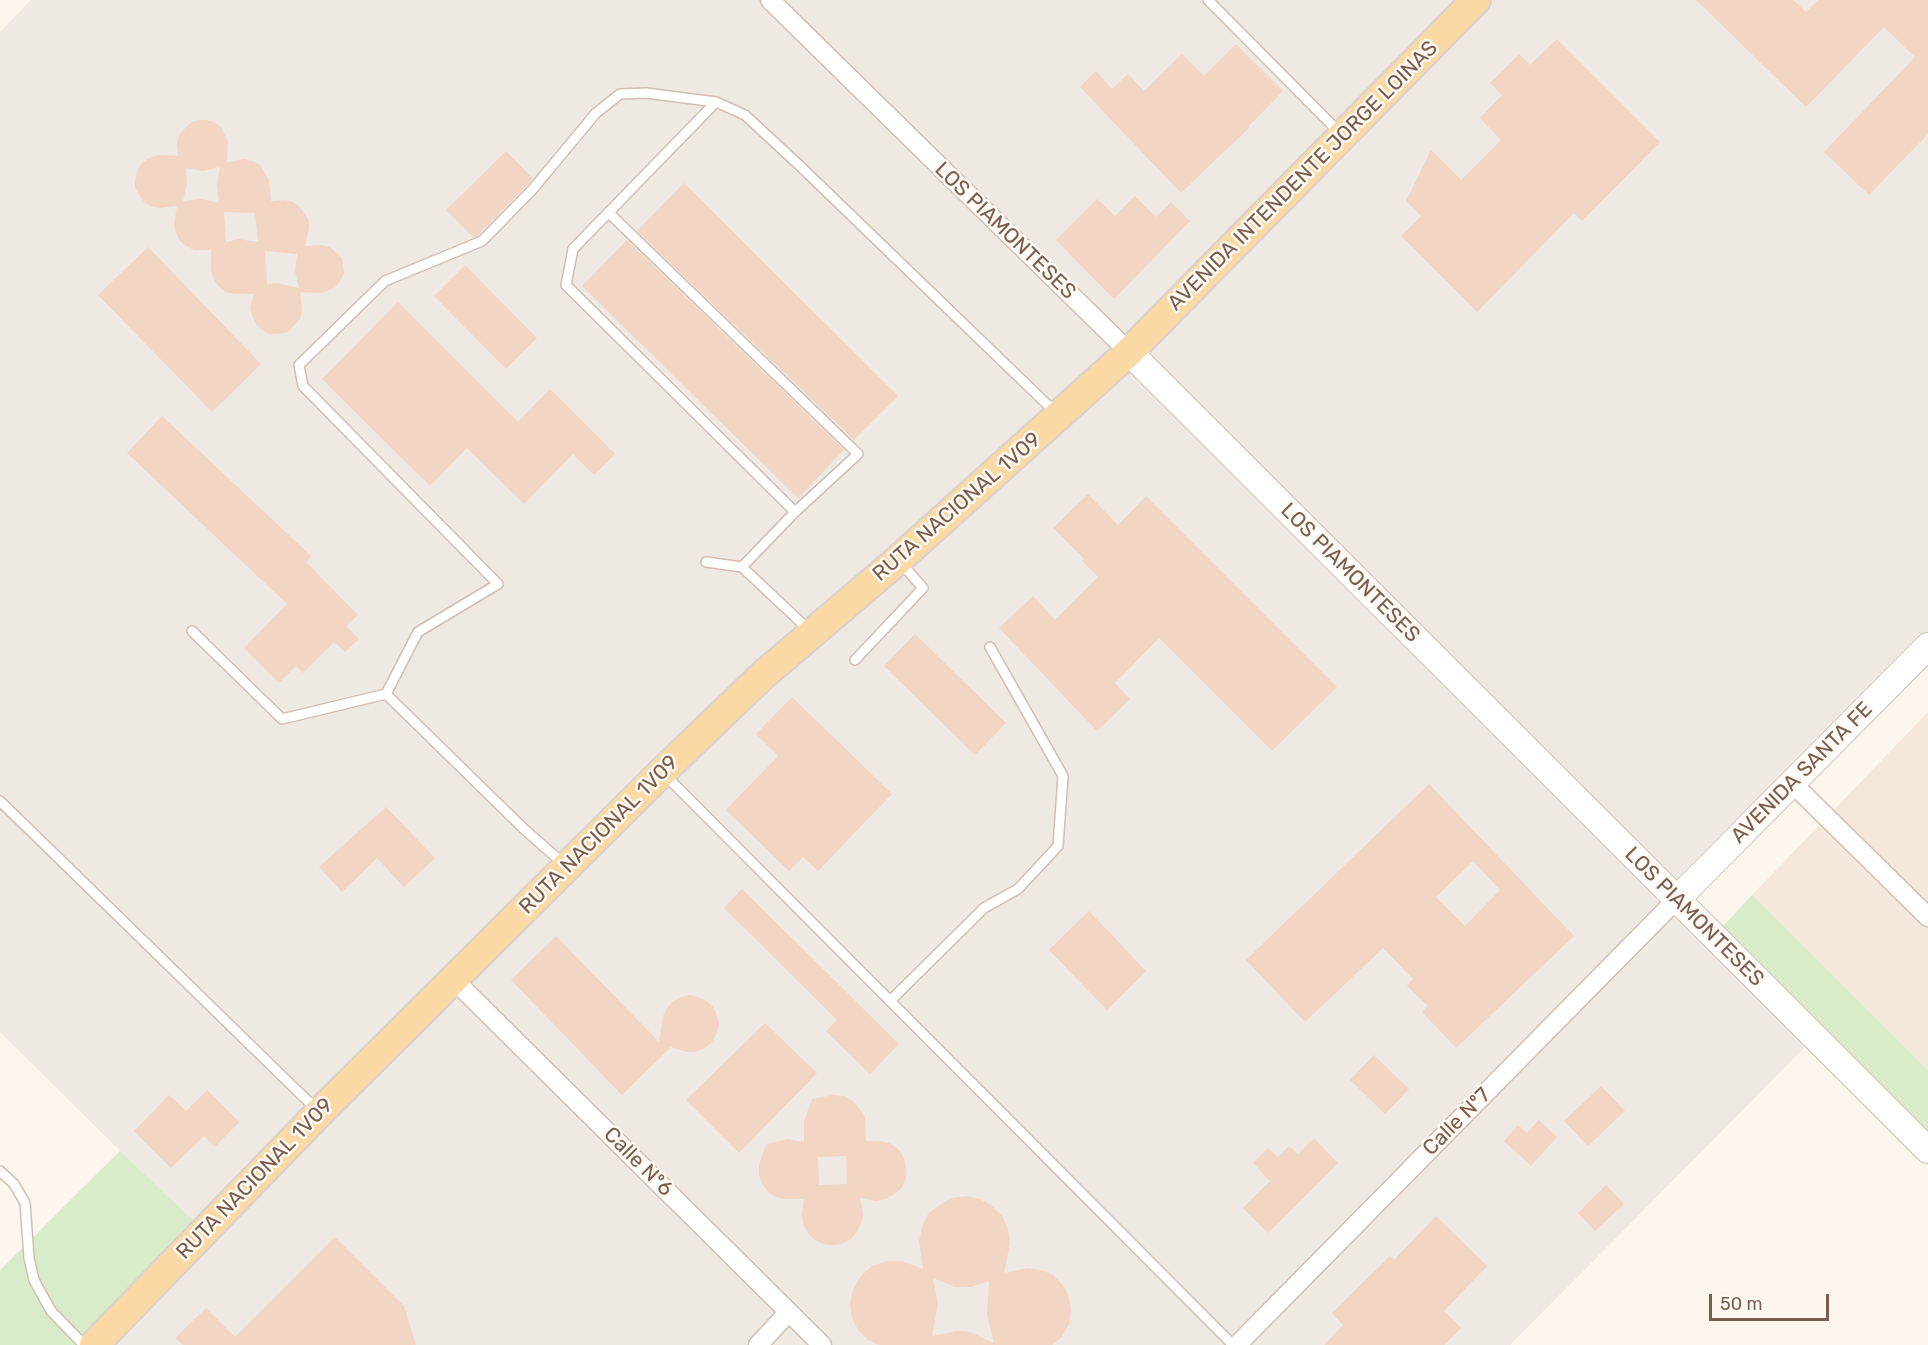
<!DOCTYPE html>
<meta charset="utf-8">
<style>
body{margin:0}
#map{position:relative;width:1928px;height:1345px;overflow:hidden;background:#fdf6ec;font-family:Rubik,sans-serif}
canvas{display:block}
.scale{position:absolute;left:1709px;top:1294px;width:120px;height:27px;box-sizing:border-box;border:3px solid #7a5c4d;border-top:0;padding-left:8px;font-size:18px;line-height:21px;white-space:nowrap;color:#7a5c4d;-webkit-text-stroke:4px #fffaf3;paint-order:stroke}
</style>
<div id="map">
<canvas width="1928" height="1345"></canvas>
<div class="scale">50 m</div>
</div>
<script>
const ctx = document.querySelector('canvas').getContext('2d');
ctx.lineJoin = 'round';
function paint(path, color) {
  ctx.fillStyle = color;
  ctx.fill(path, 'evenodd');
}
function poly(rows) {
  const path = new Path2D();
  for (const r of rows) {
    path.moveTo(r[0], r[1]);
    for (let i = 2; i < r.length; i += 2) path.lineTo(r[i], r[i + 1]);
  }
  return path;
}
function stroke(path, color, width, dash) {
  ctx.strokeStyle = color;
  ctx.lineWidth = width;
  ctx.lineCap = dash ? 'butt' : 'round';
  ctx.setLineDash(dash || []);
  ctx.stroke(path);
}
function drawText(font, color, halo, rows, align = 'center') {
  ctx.font = font + ' Rubik,sans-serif';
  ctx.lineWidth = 5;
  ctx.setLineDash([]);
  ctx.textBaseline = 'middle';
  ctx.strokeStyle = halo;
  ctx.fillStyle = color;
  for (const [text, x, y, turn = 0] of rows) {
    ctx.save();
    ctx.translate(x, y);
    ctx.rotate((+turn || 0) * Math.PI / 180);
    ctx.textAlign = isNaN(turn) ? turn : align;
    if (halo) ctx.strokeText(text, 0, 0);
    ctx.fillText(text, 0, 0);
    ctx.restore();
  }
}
paint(poly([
 [1928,712,1928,1070,1752,895]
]), '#f5e8da');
paint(poly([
 [31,0,1928,0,1928,646,1677,899,1815,1037,1510,1345,103,1345,212,1238,120,1151,0,1032,0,32]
]), '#efe9e4');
paint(poly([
 [1752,895,1928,1070,1928,1133,1723,926],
 [120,1151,212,1238,94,1345,0,1345,0,1270]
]), '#d8ecc9');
paint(poly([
 [1696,0,1793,0,1806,12,1818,0,1928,0,1928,134,1869,195,1824,152,1915,57,1884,27,1806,107],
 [1557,39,1660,142,1582,221,1574,213,1477,312,1401,236,1421,216,1406,201,1431,150,1461,180,1501,140,1480,118,1502,95,1490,83,1519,54,1530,65],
 [1236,44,1283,91,1249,126,1250,127,1181,193,1080,87,1096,71,1112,89,1128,74,1144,91,1182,54,1204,76],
 [198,120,206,120,214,122,221,127,228,142,227,162,244,159,253,161,260,165,269,180,271,201,285,200,293,202,300,207,309,221,309,229,305,246,322,245,330,247,342,258,344,274,336,287,322,293,300,292,300,290,302,310,300,319,288,332,279,334,270,334,262,330,256,324,252,316,250,307,254,294,235,294,226,292,219,287,214,280,211,271,211,250,194,250,186,246,180,241,176,233,174,225,177,206,159,208,151,206,144,202,135,188,135,180,137,171,142,163,149,158,158,155,178,156,177,143,179,135,190,123],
 [220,167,217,186,219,203,201,199,183,201,187,183,186,168,203,171],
 [224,212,255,213,258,242,238,239,226,242],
 [265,251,297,254,295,271,299,288,278,283,267,284],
 [506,151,533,179,492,221,477,236,473,237,446,210],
 [684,183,898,396,854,440,637,231],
 [1135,196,1156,217,1171,202,1190,221,1114,299,1056,240,1097,199,1115,216],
 [627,240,844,450,798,498,582,286],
 [148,247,261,364,212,412,98,295],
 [465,265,537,338,506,369,434,296],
 [398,302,518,422,550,389,615,454,594,475,573,454,524,504,467,448,430,486,322,379],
 [162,416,311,556,306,562,358,615,346,626,359,639,345,652,334,642,303,673,296,666,279,683,244,648,287,604,127,453],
 [1088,494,1118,525,1146,496,1337,687,1272,751,1159,638,1115,683,1130,699,1097,731,999,628,1033,596,1055,620,1098,577,1082,561,1084,559,1053,528],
 [915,634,1006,723,975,755,884,666],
 [792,697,892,794,818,871,803,857,789,871,726,810,778,756,756,734],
 [1429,784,1574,936,1456,1048,1422,1012,1428,1006,1407,986,1413,979,1383,948,1305,1022,1246,960],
 [1473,861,1500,890,1465,926,1436,897],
 [386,807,435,858,404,887,377,858,342,892,319,867],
 [742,889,899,1044,870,1074,826,1031,837,1020,724,908],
 [1089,911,1146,971,1107,1010,1049,950],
 [556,936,659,1042,663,1016,667,1008,673,1001,681,997,689,995,698,997,707,1001,713,1007,717,1015,719,1024,717,1033,712,1042,705,1048,696,1052,686,1052,671,1047,622,1095,511,980],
 [765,1023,817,1073,739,1153,686,1100],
 [1374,1055,1409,1089,1385,1114,1350,1080],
 [1601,1086,1625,1111,1588,1146,1564,1121],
 [207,1090,239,1122,215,1147,204,1136,171,1168,134,1131,169,1095,186,1111],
 [833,1095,844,1096,853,1101,860,1109,865,1118,866,1141,882,1141,891,1144,899,1150,904,1158,906,1167,906,1178,902,1187,895,1194,886,1199,876,1201,860,1198,863,1214,861,1223,857,1232,851,1239,842,1244,833,1245,823,1244,815,1240,808,1233,803,1225,802,1215,804,1199,785,1199,776,1197,768,1192,762,1184,759,1175,759,1165,766,1144,788,1139,804,1142,804,1121,812,1099],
 [846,1156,847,1184,819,1185,818,1157],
 [1539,1120,1557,1137,1531,1166,1504,1141,1518,1125,1527,1133],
 [1314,1138,1338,1163,1268,1233,1243,1208,1270,1181,1253,1163,1268,1148,1278,1157,1289,1146,1298,1154],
 [1606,1185,1624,1204,1595,1231,1578,1213],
 [966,1196,980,1199,992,1206,1002,1216,1008,1229,1010,1243,1004,1273,1027,1268,1041,1270,1053,1275,1063,1285,1069,1297,1071,1310,1069,1324,1062,1337,1052,1345,879,1345,868,1340,858,1330,852,1318,850,1304,853,1289,861,1276,872,1266,887,1261,902,1261,923,1269,919,1241,922,1227,928,1214,939,1205,951,1198],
 [933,1278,955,1287,971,1287,989,1281,987,1314,994,1343,970,1332,957,1331,932,1336,938,1304],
 [1436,1216,1487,1266,1444,1311,1461,1328,1444,1345,1324,1345,1343,1325,1332,1313,1390,1256,1394,1260],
 [335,1237,404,1306,416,1345,183,1345,175,1338,206,1308,235,1337]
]), '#f3d5c3');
const lane = poly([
 [1208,0,1341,134],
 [610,214,858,454,795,512,742,567,706,562],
 [795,512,566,285,573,249,716,102,745,115,800,166,1056,413],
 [742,567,810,631],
 [192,631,282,719,386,694,525,830,565,865],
 [855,660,923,588,900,562],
 [386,694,418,632,498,584,303,386,299,365,385,281,482,241,532,190,596,113,620,94,646,93,716,102],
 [665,775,1233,1345],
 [0,801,318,1111],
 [890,1001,984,908,1018,889,1058,846,1063,776,990,647],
 [0,1171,14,1184,25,1203,29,1258,34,1280,51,1311,84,1345]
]);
const street = poly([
 [770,0,1129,352],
 [1792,783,1928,917],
 [454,980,822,1345],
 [758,1345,789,1312],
 [1237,1345,1677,899]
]);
const secondary = poly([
 [1129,352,1928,1150],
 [1677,899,1928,646]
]);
const primary = poly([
 [94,1345,319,1113,662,772,762,676,898,560,1129,352,1476,0]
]);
stroke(lane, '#d1beb0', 12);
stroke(street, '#d1beb0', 21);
stroke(secondary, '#d6c0b0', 28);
stroke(primary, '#dad1cd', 32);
stroke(lane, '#fff', 9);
stroke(street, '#fff', 18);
stroke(secondary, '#fff', 26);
stroke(primary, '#fbd9a5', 28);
drawText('21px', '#7a5c4d', '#fffaf3', [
 ["AVENIDA INTENDENTE JORGE LOINAS",1303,176,-45],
 ["LOS PIAMONTESES",1005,231,44],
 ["RUTA NACIONAL 1V09",957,507,-41],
 ["LOS PIAMONTESES",1350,573,45],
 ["AVENIDA SANTA FE",1802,773,-45],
 ["RUTA NACIONAL 1V09",599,835,-45],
 ["LOS PIAMONTESES",1694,917,45],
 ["Calle Nº7",1457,1122,-45],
 ["Calle Nº6",638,1162,45],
 ["RUTA NACIONAL 1V09",255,1179,-46]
]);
</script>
